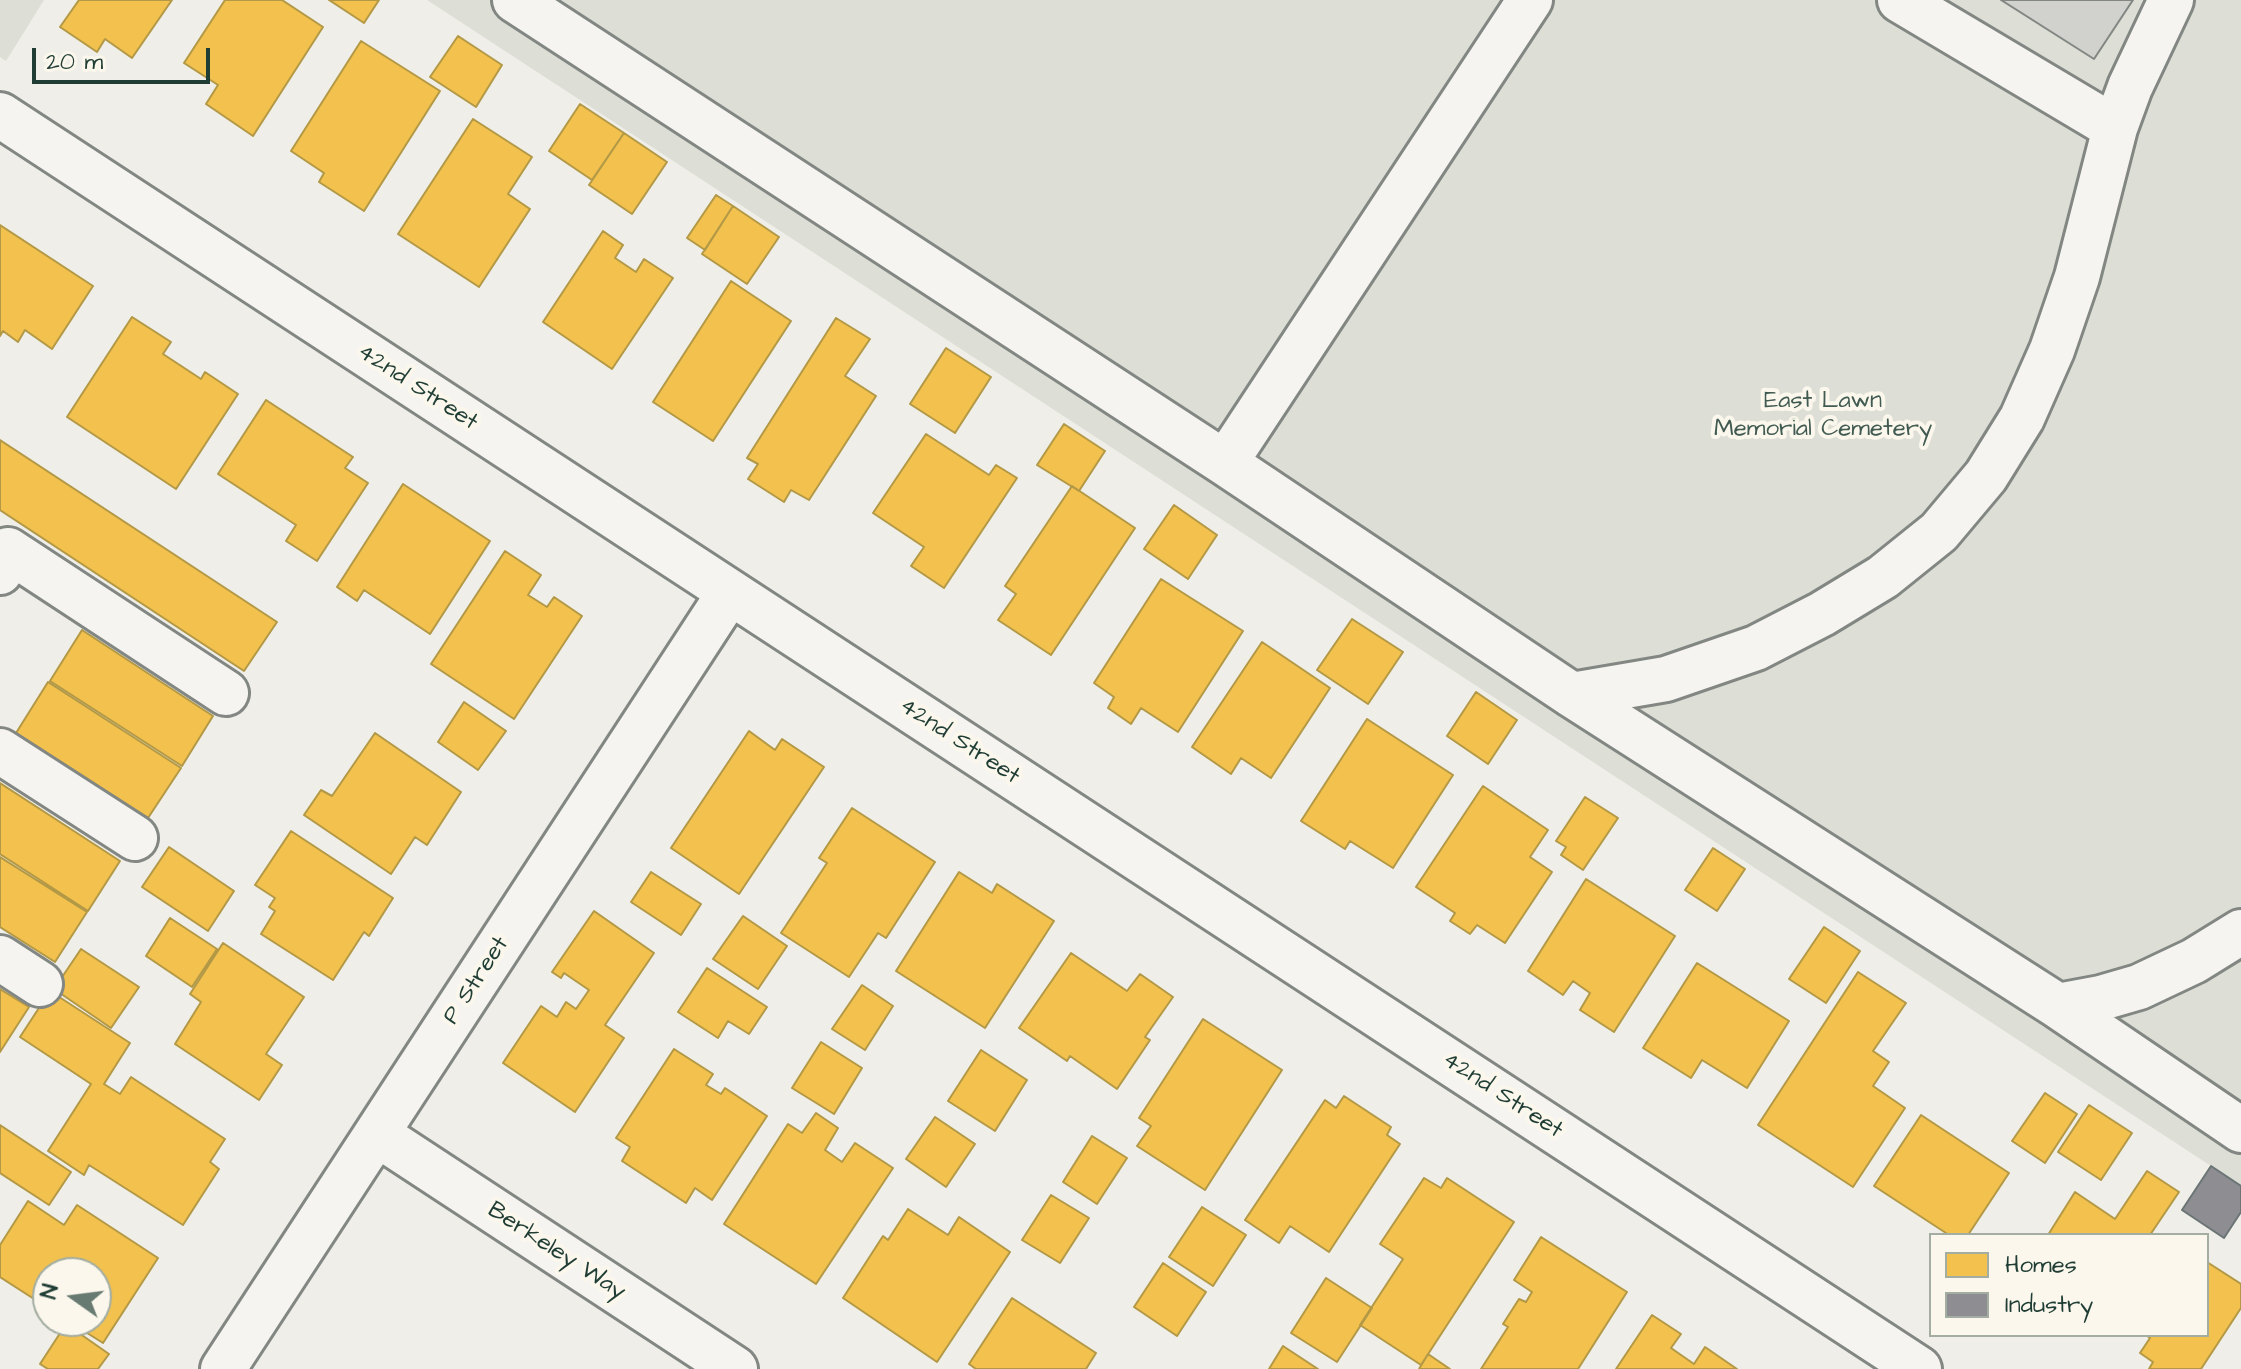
<!DOCTYPE html>
<style>
body{margin:0}
#map{position:relative;width:2241px;height:1369px;overflow:hidden;background:#efeee8;font-family:"Architects Daughter",sans-serif}
canvas{display:block}
.legend{position:absolute;left:1929px;top:1233px;width:280px;height:104px;box-sizing:border-box;background:#fbf7ec;border:2px solid #a3ada2;margin:0;padding:10px 14px;list-style:none;font-size:24px;color:#1f3d34}
.legend li{display:flex;align-items:center;gap:16px;height:40px}
.legend b{width:40px;border:2px solid #a3ada2}
.north{position:absolute;left:32px;top:1257px;width:80px;height:80px;box-sizing:border-box;background:#fbf7ec;border:2px solid #a3ada2;border-radius:50%;rotate:284deg;font-size:22px;font-weight:700;line-height:32px;text-align:center;color:#1f3d34}
.north::after{content:'';display:block;margin:auto;width:28px;height:36px;background:#687b73;clip-path:polygon(50% 0,100% 100%,50% 72%,0 100%)}
.scale{position:absolute;left:32px;top:48px;width:178px;height:36px;box-sizing:border-box;border:4px solid #1f3d34;border-top:0;padding-left:10px;font-size:24px;line-height:28px;white-space:nowrap;color:#1f3d34;-webkit-text-stroke:6px #fbf7ec;paint-order:stroke}
</style>
<div id="map">
<canvas width="2241" height="1369"></canvas>
<ul class="legend">
<li><b style="height:22px;background:#f2c14e"></b>Homes</li>
<li><b style="height:22px;background:#8d8d92"></b>Industry</li>
</ul>
<div class="north">N</div>
<div class="scale">20 m</div>
</div>
<script>
const ctx = document.querySelector('canvas').getContext('2d');
ctx.lineJoin = 'round';
function paint(path, color) {
  ctx.fillStyle = color;
  ctx.fill(path, 'evenodd');
}
function poly(rows) {
  const path = new Path2D();
  for (const r of rows) {
    path.moveTo(r[0], r[1]);
    for (let i = 2; i < r.length; i += 2) path.lineTo(r[i], r[i + 1]);
  }
  return path;
}
function stroke(path, color, width, dash) {
  ctx.strokeStyle = color;
  ctx.lineWidth = width;
  ctx.lineCap = dash ? 'butt' : 'round';
  ctx.setLineDash(dash || []);
  ctx.stroke(path);
}
function drawText(font, color, halo, rows, align = 'center') {
  ctx.font = font + ' "Architects Daughter",sans-serif';
  ctx.lineWidth = 8;
  ctx.setLineDash([]);
  ctx.textBaseline = 'middle';
  ctx.strokeStyle = halo;
  ctx.fillStyle = color;
  for (const [text, x, y, turn = 0] of rows) {
    ctx.save();
    ctx.translate(x, y);
    ctx.rotate((+turn || 0) * Math.PI / 180);
    ctx.textAlign = isNaN(turn) ? turn : align;
    if (halo) ctx.strokeText(text, 0, 0);
    ctx.fillText(text, 0, 0);
    ctx.restore();
  }
}
paint(poly([
 [0,0,44,0,6,61,0,57],
 [427,0,2241,0,2241,1186,2211,1166]
]), '#dddfd6');
const homes = poly([
 [79,0,172,0,132,58,105,39,97,52,60,27,79,0],
 [225,0,282,0,323,27,253,136,206,104,218,85,184,63,225,0],
 [329,0,379,0,364,23,329,0],
 [458,36,502,65,476,107,430,77,458,36],
 [361,41,440,91,364,211,319,182,324,173,291,151,361,41],
 [580,104,624,133,592,180,549,151,580,104],
 [473,119,532,157,508,194,530,209,479,287,398,234,473,119],
 [624,133,667,162,632,214,589,185,624,133],
 [716,195,733,206,705,250,687,238,716,195],
 [733,206,779,237,747,284,702,254,733,206],
 [0,225,93,286,52,349,25,330,18,342,3,331,0,336,0,225],
 [603,231,623,245,615,258,636,272,644,259,673,278,612,369,543,322,603,231],
 [731,281,791,321,713,441,653,402,731,281],
 [132,317,171,342,163,354,201,379,205,372,238,394,176,489,67,417,132,317],
 [836,318,870,339,845,376,876,396,809,500,791,490,784,502,748,479,758,464,747,458,836,318],
 [946,348,991,377,955,433,910,404,946,348],
 [266,400,353,457,345,468,368,483,317,561,286,541,296,525,218,474,266,400],
 [1064,424,1105,451,1079,491,1037,465,1064,424],
 [926,434,989,475,996,465,1017,478,944,588,911,566,924,547,873,513,926,434],
 [0,440,277,622,244,671,0,510,0,440],
 [403,484,490,541,430,634,364,590,357,601,337,587,403,484],
 [1072,486,1135,528,1051,655,998,620,1016,594,1005,586,1072,486],
 [1174,505,1217,535,1188,579,1144,549,1174,505],
 [505,551,541,575,528,595,547,607,554,597,582,616,514,719,431,664,505,551],
 [1161,579,1243,631,1178,732,1141,708,1131,724,1108,708,1114,697,1094,683,1161,579],
 [1352,619,1403,652,1368,704,1317,670,1352,619],
 [82,630,213,716,182,766,50,681,82,630],
 [1262,642,1330,688,1271,778,1241,758,1231,774,1192,747,1262,642],
 [48,682,181,768,148,818,16,733,48,682],
 [1476,692,1517,720,1488,764,1447,736,1476,692],
 [464,702,506,731,478,770,438,742,464,702],
 [1367,719,1453,775,1393,868,1350,841,1345,849,1301,821,1367,719],
 [749,731,775,750,782,739,824,767,739,894,671,848,749,731],
 [375,733,461,792,427,845,415,837,391,874,304,815,321,790,332,796,375,733],
 [0,783,120,861,88,911,0,854,0,783],
 [1483,786,1548,830,1530,857,1552,872,1505,943,1477,925,1470,934,1450,921,1455,913,1416,887,1483,786],
 [1585,797,1618,818,1583,870,1561,855,1566,847,1556,841,1585,797],
 [852,808,935,862,886,938,878,933,849,977,781,933,827,863,819,858,852,808],
 [291,831,393,898,369,936,364,932,333,980,261,934,275,911,269,907,275,898,255,885,291,831],
 [169,847,234,891,208,931,142,887,169,847],
 [1713,848,1745,869,1717,911,1685,890,1713,848],
 [0,857,87,912,55,962,0,927,0,857],
 [651,872,701,904,681,935,631,902,651,872],
 [959,872,992,893,997,884,1054,921,985,1028,896,971,959,872],
 [1586,879,1675,936,1614,1032,1580,1010,1590,993,1573,981,1563,995,1528,971,1586,879],
 [594,911,654,953,605,1025,624,1038,575,1112,503,1063,541,1006,557,1017,566,1002,576,1009,589,990,564,973,561,978,552,972,594,911],
 [743,916,787,946,758,989,713,959,743,916],
 [170,918,217,949,192,987,146,956,170,918],
 [1824,927,1860,951,1826,1003,1789,979,1824,927],
 [223,943,304,997,266,1054,282,1065,259,1100,175,1044,201,1002,190,994,223,943],
 [81,949,139,987,111,1028,54,989,81,949],
 [1071,953,1127,991,1140,974,1173,997,1145,1037,1150,1040,1117,1089,1070,1056,1067,1061,1019,1028,1071,953],
 [1697,963,1789,1021,1747,1088,1702,1060,1691,1078,1643,1048,1697,963],
 [707,968,767,1007,749,1034,728,1021,718,1038,678,1012,707,968],
 [1858,972,1906,1003,1873,1051,1889,1062,1873,1086,1905,1108,1853,1187,1758,1125,1858,972],
 [862,985,893,1006,865,1050,832,1029,862,985],
 [0,989,29,1007,0,1052,0,989],
 [50,991,130,1043,104,1084,120,1094,131,1077,225,1139,210,1162,219,1169,183,1225,89,1165,84,1175,48,1151,91,1084,20,1037,50,991],
 [1203,1019,1282,1070,1205,1190,1137,1146,1151,1126,1139,1118,1203,1019],
 [821,1042,862,1068,834,1114,792,1088,821,1042],
 [674,1049,713,1074,706,1085,721,1094,725,1088,767,1116,712,1200,695,1188,686,1203,622,1161,630,1147,616,1138,674,1049],
 [981,1050,1027,1080,995,1131,948,1101,981,1050],
 [2045,1093,2077,1114,2045,1163,2012,1141,2045,1093],
 [1344,1096,1391,1127,1387,1135,1400,1144,1329,1252,1290,1226,1279,1243,1245,1220,1325,1100,1336,1108,1344,1096],
 [2089,1105,2132,1133,2101,1180,2058,1152,2089,1105],
 [816,1113,838,1128,825,1150,842,1162,855,1143,893,1168,816,1284,724,1224,788,1124,802,1133,816,1113],
 [1921,1115,2009,1173,1968,1235,1949,1235,1874,1186,1921,1115],
 [935,1117,975,1144,946,1187,906,1159,935,1117],
 [0,1125,71,1172,49,1205,0,1173,0,1125],
 [1092,1136,1127,1158,1097,1204,1063,1182,1092,1136],
 [2147,1171,2179,1192,2150,1235,2048,1235,2075,1192,2115,1219,2147,1171],
 [1424,1178,1441,1188,1447,1178,1514,1222,1421,1365,1360,1325,1403,1259,1380,1244,1424,1178],
 [1051,1195,1089,1218,1060,1263,1022,1240,1051,1195],
 [28,1201,64,1225,77,1205,158,1258,103,1343,68,1321,96,1321,96,1273,48,1273,48,1308,0,1277,0,1245,28,1201],
 [1202,1207,1246,1235,1213,1286,1169,1257,1202,1207],
 [908,1209,948,1235,959,1217,1010,1252,937,1362,843,1298,883,1236,888,1240,908,1209],
 [1541,1237,1627,1292,1578,1369,1481,1369,1508,1327,1503,1324,1519,1299,1526,1302,1532,1292,1514,1280,1541,1237],
 [2207,1262,2241,1284,2241,1308,2201,1369,2149,1369,2153,1362,2140,1353,2150,1338,2146,1335,2207,1335,2207,1262],
 [1163,1263,1206,1292,1177,1336,1134,1307,1163,1263],
 [1326,1278,1372,1308,1337,1362,1291,1333,1326,1278],
 [1012,1298,1096,1353,1086,1369,976,1369,969,1364,1012,1298],
 [1652,1315,1681,1334,1671,1348,1694,1364,1705,1347,1737,1369,1616,1369,1652,1315],
 [66,1324,109,1354,98,1369,48,1369,40,1364,66,1324],
 [1283,1346,1318,1369,1269,1369,1283,1346],
 [1428,1354,1450,1369,1419,1369,1428,1354]
]);
paint(homes, '#f2c14e');
stroke(homes, '#b39946', 2);
const industry = poly([
 [2211,1166,2241,1186,2241,1212,2224,1238,2182,1210,2211,1166]
]);
paint(industry, '#8d8d92');
stroke(industry, '#6c7576', 2);
const building = poly([
 [2001,0,2133,0,2094,59,2001,0]
]);
paint(building, '#d1d1cd');
stroke(building, '#828783', 2);
const minor = poly([
 [515,0,1225,463,1572,695,2058,1006,2241,1130],
 [1900,0,2115,128],
 [0,115,1919,1369],
 [1225,463,1530,0],
 [0,572,8,550,226,693],
 [1572,695,1666,679,1756,648,1822,614,1883,577,1939,532,1986,476,2022,418,2052,350,2077,277,2115,128,2130,87,2171,0],
 [0,751,135,838],
 [0,958,40,984],
 [2058,1006,2101,998,2139,987,2194,961,2241,932],
 [377,1134,735,1369],
 [223,1369,730,592]
]);
stroke(minor, '#828783', 50);
stroke(minor, '#f5f4f0', 44);
drawText('24px', '#1f3d34', '#fbf7ec', [
 ["42nd Street",417,388,33],
 ["42nd Street",959,742,33],
 ["P Street",477,981,-57],
 ["42nd Street",1502,1096,33],
 ["Berkeley Way",556,1252,33]
]);
drawText('24px', '#425b52', '#fbf7ec', [
 ["East Lawn",1823,402],
 ["Memorial Cemetery",1823,430]
]);
</script>
